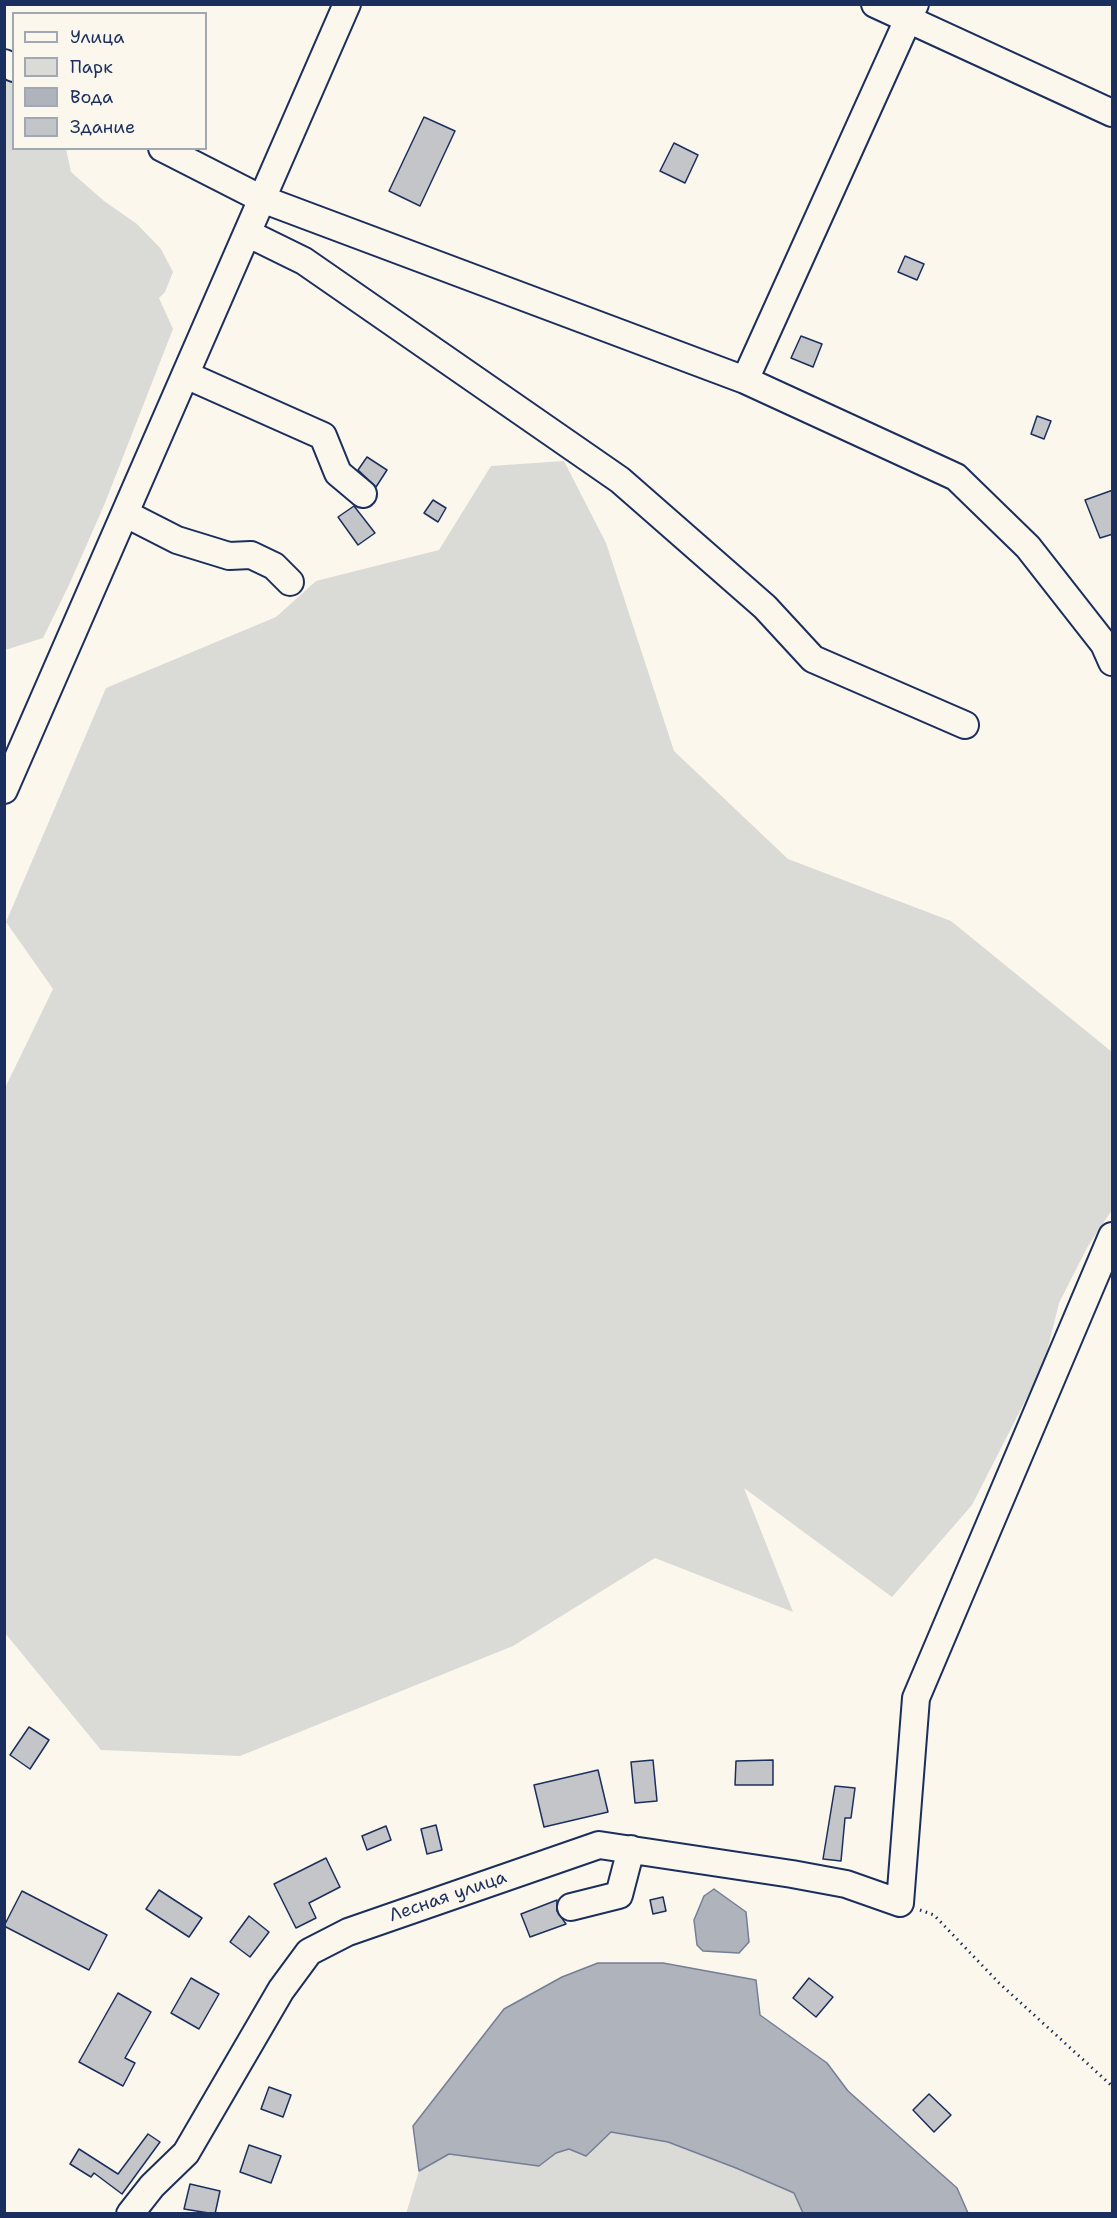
<!DOCTYPE html>
<meta charset="utf-8">
<style>
body{margin:0}
#map{position:relative;width:1117px;height:2218px;overflow:hidden;background:#fbf7ec;font-family:"Shantell Sans",sans-serif}
canvas{display:block}
.frame{position:absolute;inset:0;border:6px solid #1b2f5e;pointer-events:none}
.legend{position:absolute;left:12px;top:12px;width:195px;height:138px;box-sizing:border-box;background:#fbf7ec;border:2px solid #a1a7b3;margin:0;padding:8px 10px;list-style:none;font-size:18px;color:#1b2f5e}
.legend li{display:flex;align-items:center;gap:12px;height:30px}
.legend b{width:30px;border:2px solid #a1a7b3}
</style>
<div id="map">
<canvas width="1117" height="2218"></canvas>
<div class="frame"></div>
<ul class="legend">
<li><b style="height:8px;background:#fbf7ec"></b>Улица</li>
<li><b style="height:16px;background:#dadad7"></b>Парк</li>
<li><b style="height:16px;background:#afb3bb"></b>Вода</li>
<li><b style="height:16px;background:#c3c5c9"></b>Здание</li>
</ul>
</div>
<script>
const ctx = document.querySelector('canvas').getContext('2d');
ctx.lineJoin = 'round';
function paint(path, color) {
  ctx.fillStyle = color;
  ctx.fill(path, 'evenodd');
}
function poly(rows) {
  const path = new Path2D();
  for (const r of rows) {
    path.moveTo(r[0], r[1]);
    for (let i = 2; i < r.length; i += 2) path.lineTo(r[i], r[i + 1]);
  }
  return path;
}
function stroke(path, color, width, dash) {
  ctx.strokeStyle = color;
  ctx.lineWidth = width;
  ctx.lineCap = dash ? 'butt' : 'round';
  ctx.setLineDash(dash || []);
  ctx.stroke(path);
}
function drawText(font, color, halo, rows, align = 'center') {
  ctx.font = font + ' "Shantell Sans",sans-serif';
  ctx.lineWidth = 6;
  ctx.setLineDash([]);
  ctx.textBaseline = 'middle';
  ctx.strokeStyle = halo;
  ctx.fillStyle = color;
  for (const [text, x, y, turn = 0] of rows) {
    ctx.save();
    ctx.translate(x, y);
    ctx.rotate((+turn || 0) * Math.PI / 180);
    ctx.textAlign = isNaN(turn) ? turn : align;
    if (halo) ctx.strokeText(text, 0, 0);
    ctx.fillText(text, 0, 0);
    ctx.restore();
  }
}
paint(poly([
 [4,77,13,79,14,148,66,149,71,172,104,201,137,224,161,249,173,272,165,292,159,298,173,329,105,503,69,585,43,638,5,650],
 [564,461,606,543,674,751,788,859,951,921,1112,1052,1112,1210,1088,1246,1059,1303,1044,1364,972,1505,892,1597,744,1488,793,1612,655,1558,513,1646,240,1756,101,1750,5,1633,5,1088,53,989,6,922,106,688,276,617,316,581,439,550,491,466],
 [611,2132,668,2142,736,2168,794,2193,803,2213,406,2214,419,2171,449,2154,539,2166,556,2153,569,2149,586,2156]
]), '#dadad7');
const water = poly([
 [714,1889,746,1912,749,1942,739,1953,703,1951,697,1945,694,1920,704,1896,714,1889],
 [598,1963,663,1963,756,1980,760,2015,827,2063,848,2091,957,2188,968,2213,803,2213,794,2193,736,2168,668,2142,611,2132,586,2156,569,2149,556,2153,539,2166,449,2154,419,2171,413,2126,504,2009,562,1977,598,1963]
]);
paint(water, '#afb3bb');
stroke(water, '#747e96', 1.5);
const building = poly([
 [424,117,455,131,420,206,389,191,424,117],
 [674,143,698,155,685,183,660,171,674,143],
 [905,256,924,264,917,280,898,272,905,256],
 [801,336,822,344,813,367,791,358,801,336],
 [1037,416,1051,421,1044,439,1031,434,1037,416],
 [367,457,387,470,376,487,358,470,367,457],
 [1113,490,1113,534,1100,538,1085,500,1113,490],
 [433,500,446,508,438,522,424,513,433,500],
 [354,506,375,533,358,545,338,517,354,506],
 [29,1727,49,1740,30,1769,10,1755,29,1727],
 [653,1760,657,1801,635,1803,631,1762,653,1760],
 [773,1760,773,1785,735,1785,736,1761,773,1760],
 [598,1770,608,1812,544,1827,534,1785,598,1770],
 [835,1786,855,1788,851,1818,845,1818,841,1861,823,1859,835,1786],
 [436,1825,442,1850,427,1854,421,1829,436,1825],
 [386,1826,391,1840,367,1850,362,1836,386,1826],
 [326,1858,340,1887,309,1903,316,1918,296,1928,274,1884,326,1858],
 [159,1890,202,1918,189,1937,146,1909,159,1890],
 [22,1891,107,1935,89,1970,4,1926,22,1891],
 [663,1897,666,1911,653,1914,650,1900,663,1897],
 [557,1900,557,1911,566,1924,530,1937,521,1914,557,1900],
 [249,1916,269,1932,250,1957,230,1942,249,1916],
 [191,1978,219,1994,199,2029,171,2013,191,1978],
 [809,1978,833,1997,816,2017,793,1998,809,1978],
 [118,1993,151,2012,125,2058,135,2063,123,2086,79,2062,118,1993],
 [269,2087,291,2095,283,2117,261,2109,269,2087],
 [929,2094,951,2115,934,2132,913,2110,929,2094],
 [148,2134,160,2142,122,2194,94,2173,91,2177,70,2164,79,2149,118,2174,148,2134],
 [249,2145,281,2156,271,2183,240,2172,249,2145],
 [190,2184,220,2191,215,2214,184,2209,190,2184]
]);
paint(building, '#c3c5c9');
stroke(building, '#1b2f5e', 1.5);
const minor = poly([
 [875,4,1112,113],
 [4,63,14,68],
 [162,148,262,199,745,380,956,477,1028,547,1104,644,1112,662],
 [247,233,304,261,620,480,765,607,813,659,965,725],
 [186,375,323,436,338,473,363,494],
 [745,380,915,4],
 [126,514,177,540,229,556,251,555,274,566,290,582],
 [4,790,347,4],
 [571,1907,619,1895,631,1849],
 [130,2214,152,2186,186,2153,281,1990,309,1952,348,1932,599,1845,792,1874,846,1884,900,1903,916,1698,1112,1236]
]);
stroke(minor, '#1b2f5e', 30);
stroke(poly([
 [920,1910,934,1915,999,1983,1112,2086]
]), '#1b2f5e', 3, [1.5, 4.5]);
stroke(minor, '#fbf7ec', 26);
drawText('18px', '#1b2f5e', '#fbf7ec', [
 ["Лесная улица",448,1897,-19]
]);
</script>
